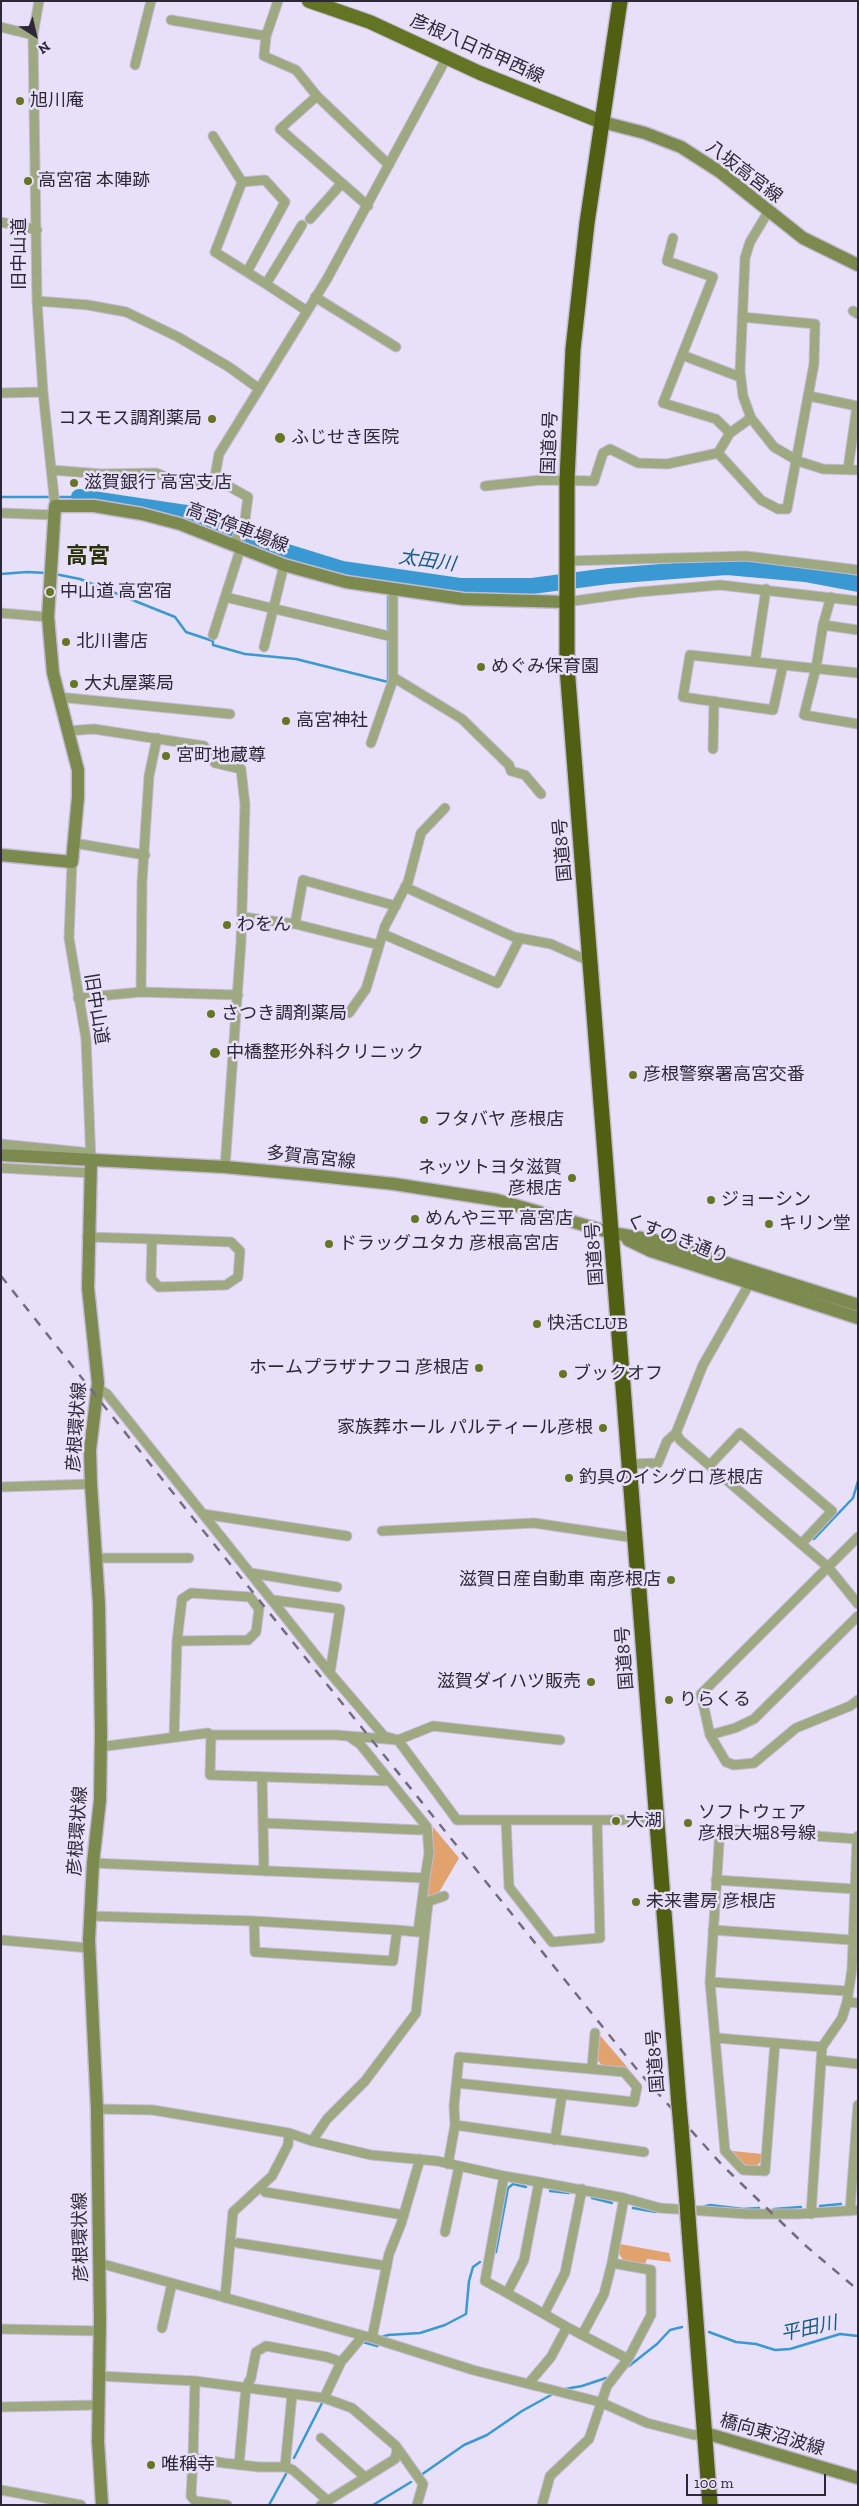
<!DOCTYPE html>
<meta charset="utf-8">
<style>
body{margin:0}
#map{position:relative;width:859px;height:2506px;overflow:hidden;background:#e8e0f9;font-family:"Zilla Slab",serif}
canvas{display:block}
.frame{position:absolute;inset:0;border:2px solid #2d2838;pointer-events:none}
.north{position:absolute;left:10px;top:10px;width:50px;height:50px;-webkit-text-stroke:4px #e8e0f9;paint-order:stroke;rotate:145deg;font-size:14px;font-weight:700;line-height:20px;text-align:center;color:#2d2838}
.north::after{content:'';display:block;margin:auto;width:18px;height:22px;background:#2d2838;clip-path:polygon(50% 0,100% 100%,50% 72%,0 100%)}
.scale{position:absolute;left:686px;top:2474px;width:140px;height:22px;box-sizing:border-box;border:2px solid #2d2838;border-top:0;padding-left:6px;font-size:15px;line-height:18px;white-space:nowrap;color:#2d2838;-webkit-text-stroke:4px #e8e0f9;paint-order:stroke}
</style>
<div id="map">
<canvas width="859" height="2506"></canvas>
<div class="frame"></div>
<div class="north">N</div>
<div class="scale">100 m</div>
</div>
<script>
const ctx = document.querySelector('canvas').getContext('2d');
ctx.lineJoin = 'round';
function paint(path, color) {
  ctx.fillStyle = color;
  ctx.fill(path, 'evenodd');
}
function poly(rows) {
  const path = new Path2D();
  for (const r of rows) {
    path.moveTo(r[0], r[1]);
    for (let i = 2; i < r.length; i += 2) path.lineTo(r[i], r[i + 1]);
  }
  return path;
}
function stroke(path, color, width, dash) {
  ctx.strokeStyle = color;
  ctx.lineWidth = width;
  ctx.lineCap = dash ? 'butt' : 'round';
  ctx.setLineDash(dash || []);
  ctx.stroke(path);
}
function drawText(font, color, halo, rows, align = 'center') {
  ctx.font = font + ' "Zilla Slab","Noto Sans JP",serif';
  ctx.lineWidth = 5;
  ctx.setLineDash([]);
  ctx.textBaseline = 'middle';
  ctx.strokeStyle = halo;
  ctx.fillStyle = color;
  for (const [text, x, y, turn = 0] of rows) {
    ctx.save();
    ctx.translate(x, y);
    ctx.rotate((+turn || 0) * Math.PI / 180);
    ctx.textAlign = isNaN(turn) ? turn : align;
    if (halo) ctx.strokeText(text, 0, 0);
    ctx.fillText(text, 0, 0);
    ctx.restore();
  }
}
paint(poly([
 [433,1827,459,1858,438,1894,426,1898,433,1854],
 [598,2033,628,2068,603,2066,596,2059],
 [732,2151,763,2154,762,2161,755,2167,749,2166,742,2163],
 [620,2244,669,2253,671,2262,647,2259,645,2264,623,2260,618,2252]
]), '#e2a26e');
stroke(poly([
 [1,497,79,497],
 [1,574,27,572,47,573],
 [55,574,80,579,175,617,186,632,213,641,213,645,245,654,296,659,388,682,388,639],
 [389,583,391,576],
 [388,633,388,591],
 [814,1539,853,1498,858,1481],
 [550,2191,569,2193],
 [592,2198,612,2203],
 [820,2206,841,2204],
 [703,2207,710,2205,743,2209,759,2208],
 [633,2208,656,2212],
 [774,2209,801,2207],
 [496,2252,508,2188,513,2184,526,2187],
 [709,2332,736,2342,756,2344,775,2350,790,2349,840,2334,858,2336],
 [382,2337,388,2335,420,2333,445,2325,466,2314,469,2281,473,2267,480,2262],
 [363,2342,377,2346,378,2345],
 [629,2366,657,2344,670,2330,682,2327],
 [565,2389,582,2386,606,2378],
 [294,2458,322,2403],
 [421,2475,464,2445,487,2435,522,2411,551,2395],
 [269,2505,286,2474],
 [373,2505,411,2482]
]), '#3a99d3', 2.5);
stroke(poly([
 [79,497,186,513,214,521,274,548,342,569,460,586,532,586,608,576,727,567,805,574,858,584]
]), '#3a99d3', 16);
const street = poly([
 [39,1,33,35,37,301,43,392,55,506],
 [171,20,266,36,278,1],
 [1,27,33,35],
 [266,36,264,56,296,70,317,96,389,165],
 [135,65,151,1],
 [317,96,280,129,368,206],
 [213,136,242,182,215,252,266,284],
 [242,182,265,180,285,202,247,272],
 [768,212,750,242,745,258,740,371,743,396,751,418,774,447,798,461,823,469,858,470],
 [310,219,342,183],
 [1,222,37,230],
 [302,225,266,284,307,311],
 [673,238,667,261,713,277,663,403,716,419,730,433,718,453,761,500,778,509,787,509,814,364,815,324,742,317],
 [315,297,396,347],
 [37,301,88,305,126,312,178,337,229,367,258,388],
 [853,311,858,314],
 [682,355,740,377],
 [1,393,43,392],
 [809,396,857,406,848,469],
 [730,433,751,418],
 [52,470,101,474,156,473,179,482,214,482,230,487,248,497,245,519,234,544],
 [214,482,219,454,327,279,447,57],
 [485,486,541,480,594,481,603,453,610,449,638,463,667,464,718,453],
 [1,513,54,515],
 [566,561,746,556,858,570],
 [225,597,393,637],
 [566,602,639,592,720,585,858,601],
 [1,613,48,617],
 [823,625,831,597],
 [858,630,823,625,816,668,804,715,858,724],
 [213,635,241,547],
 [264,647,284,565],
 [755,662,766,589],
 [783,665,773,710,683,697,690,655,755,662,858,673],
 [393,677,462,719,509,765,511,771,525,775,541,794],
 [58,697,230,714],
 [67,731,94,729,204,746,215,763,241,769,245,805,241,942,225,1167],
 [371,743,393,680,393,589],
 [713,749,714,701],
 [74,843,145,855],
 [72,862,69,938,86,1039,91,1162],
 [405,887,514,937,551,944,591,962],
 [242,917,295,924],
 [383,934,497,983,520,938],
 [379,945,295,924,303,880,396,906],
 [141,992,142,882,149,776,157,738],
 [78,998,141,992,238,995],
 [349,1013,366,989,385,926,408,882,421,833,445,808],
 [1,1144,91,1153],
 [1,1168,91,1173],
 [87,1237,152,1239,231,1242,240,1251,238,1277,226,1285,159,1287,151,1279,152,1239],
 [752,1279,703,1365,676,1433,680,1440,828,1567,858,1604],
 [98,1388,107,1394,330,1673,384,1736,398,1740,457,1820,657,1820],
 [629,1464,658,1463,667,1441,676,1433],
 [710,1465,740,1433,832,1511,802,1543],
 [1,1487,91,1484],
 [203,1514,347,1536],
 [382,1531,534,1523,635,1538],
 [858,1537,701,1694,710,1735,726,1762,734,1765,754,1763,796,1728,850,1706,858,1700],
 [96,1558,189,1558],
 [251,1573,337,1587],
 [273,1600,340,1609,330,1673],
 [211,1735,210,1775,390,1781],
 [710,1735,735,1728,754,1719,858,1616],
 [174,1737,177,1641,182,1599,191,1593,250,1597,259,1609,256,1632,248,1640,177,1641],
 [351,1738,360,1744,427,1827,429,1853,425,1878],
 [100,1745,107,1746,208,1733,211,1735,336,1735,398,1740,433,1726,560,1740],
 [262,1777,264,1871],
 [506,1820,509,1887,552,1942,600,1938,597,1820],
 [263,1823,420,1830,427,1827],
 [93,1863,425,1878,418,1932,397,1930,254,1921,255,1952,393,1961,397,1930],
 [716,1880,854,1889],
 [424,1903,444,1896],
 [90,1916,254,1921],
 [713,1930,852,1940],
 [1,1940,89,1948],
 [710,1982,847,1991],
 [847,2002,858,2003],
 [717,2038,822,2047,842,2018,847,2002,852,1969,857,1839],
 [775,2043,765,2171,743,2170,725,2151,710,1982,720,1829,857,1839,858,1836],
 [822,2060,858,2064],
 [592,2068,595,2033],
 [97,2109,153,2110,289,2133,312,2141,371,2155,437,2161,504,2176],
 [455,2125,644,2152],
 [555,2140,562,2094],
 [312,2141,327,2119,365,2081,416,2013,428,1903],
 [448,2164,455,2125,454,2106,459,2057,624,2072,637,2087,634,2102,457,2083],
 [539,2182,504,2176,485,2281,507,2293,524,2260,539,2182,624,2198,660,2208,748,2214,798,2214,858,2210],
 [265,2192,404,2215],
 [850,2211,858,2105],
 [811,2214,822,2047],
 [445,2232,459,2167],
 [238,2243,387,2266],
 [99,2263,372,2338,473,2370,600,2402,647,2423,694,2435,705,2433],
 [612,2263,624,2198],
 [507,2293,567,2327,628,2359,651,2315,651,2270,612,2263,604,2294,582,2335],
 [225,2298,233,2212,272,2176,288,2145,289,2133],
 [544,2314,565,2273,582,2189],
 [162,2328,172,2283],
 [1,2329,100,2331],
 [372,2338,389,2254,401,2224,420,2159],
 [99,2376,195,2381,324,2398,341,2362,362,2337],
 [195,2381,193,2458,224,2463,259,2467,285,2467,292,2395],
 [529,2383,551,2357,567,2327],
 [1,2407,98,2405],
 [321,2438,365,2477],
 [396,2446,423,2484,417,2505],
 [193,2458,191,2496,195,2501,227,2505],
 [239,2465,246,2387,251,2378,256,2352,266,2346,327,2357,341,2362],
 [285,2467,293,2470,328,2501],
 [1,2490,81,2505],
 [321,2505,395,2459,397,2450,396,2446,352,2408,324,2398],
 [542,2505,550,2476,589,2439,607,2386,628,2359]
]);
const secondary = poly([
 [602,122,645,133,681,147,720,172,803,238,858,265],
 [1,855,72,862,78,797,78,770,53,673,48,617,55,506,94,506,142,514,180,524,284,565,346,582,463,599,566,602],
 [1,1155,225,1167,310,1175,394,1184,497,1200,612,1233,654,1240,858,1305],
 [91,1162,88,1288,98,1383,90,1450,91,1484,99,1604,101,1734,100,1800,93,1863,89,1940,97,2109,100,2320,98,2441,102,2505],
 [628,1240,651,1251,858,1318],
 [705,2433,858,2478]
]);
const primary = poly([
 [309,1,370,22,480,73,602,122]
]);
const highway = poly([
 [620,1,587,223,573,349,567,480,567,667,679,2105],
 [681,2127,687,2202],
 [688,2217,710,2505]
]);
stroke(street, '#c3bbd2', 11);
stroke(secondary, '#c3bbd2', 15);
stroke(primary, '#c3bbd2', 16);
stroke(highway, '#c3bbd2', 18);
stroke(street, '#9ea881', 9);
stroke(secondary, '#7c8a4f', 12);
stroke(primary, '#647425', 14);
stroke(highway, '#515f13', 15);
stroke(poly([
 [1,1276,189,1513,639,2072,722,2165,806,2246,858,2290]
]), '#726c80', 2.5, [9, 9]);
const highwayBridge = poly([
 [679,2105,681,2127],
 [687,2202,688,2217]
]);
stroke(highwayBridge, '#c3bbd2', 18, []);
stroke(highwayBridge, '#515f13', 15);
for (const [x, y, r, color] of [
 [20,101,5,"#657523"],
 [28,181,5,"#657523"],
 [212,419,5,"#657523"],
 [280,438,6,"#657523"],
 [74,483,5,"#657523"],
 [50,592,5,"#657523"],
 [66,642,5,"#657523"],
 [481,667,5,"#657523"],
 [74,684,5,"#657523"],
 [286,721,5,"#657523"],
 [166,756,5,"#657523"],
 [227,925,5,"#657523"],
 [211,1014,5,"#657523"],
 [215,1053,6,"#657523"],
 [633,1075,5,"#657523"],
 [424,1120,5,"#657523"],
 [572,1178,5,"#657523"],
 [711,1200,5,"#657523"],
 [415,1219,5,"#657523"],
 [769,1224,5,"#657523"],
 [329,1244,5,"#657523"],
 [537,1324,5,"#657523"],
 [479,1368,5,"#657523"],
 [563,1374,5,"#657523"],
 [603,1428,5,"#657523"],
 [569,1478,5,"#657523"],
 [671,1580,5,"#657523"],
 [591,1682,5,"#657523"],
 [669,1700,5,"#657523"],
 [616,1821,5,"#657523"],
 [688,1823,5,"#657523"],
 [636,1902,5,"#657523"],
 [151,2465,5,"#657523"]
]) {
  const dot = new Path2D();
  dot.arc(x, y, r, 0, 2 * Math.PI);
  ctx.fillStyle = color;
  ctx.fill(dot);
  stroke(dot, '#e8e0f9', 2);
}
drawText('18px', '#2d2838', '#e8e0f9', [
 ["彦根八日市甲西線",477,49,24],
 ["八坂高宮線",744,172,37],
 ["旧中山道",20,254,-90],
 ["国道8号",550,443,-88],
 ["高宮停車場線",237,528,21],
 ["国道8号",563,850,-95],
 ["旧中山道",96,1009,81],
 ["多賀高宮線",311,1158,6],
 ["くすのき通り",677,1239,21],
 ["国道8号",595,1254,-94],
 ["彦根環状線",77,1427,-86],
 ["国道8号",625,1658,-94],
 ["彦根環状線",78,1831,-86],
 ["国道8号",656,2061,-94],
 ["彦根環状線",81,2237,-91],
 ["橋向東沼波線",772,2435,16]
]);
drawText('18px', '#2d2838', '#e8e0f9', [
 ["旭川庵",30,101],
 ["高宮宿 本陣跡",38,181],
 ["コスモス調剤薬局",202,419,"right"],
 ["ふじせき医院",291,438],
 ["滋賀銀行 高宮支店",84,483],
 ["中山道 高宮宿",60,592],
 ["北川書店",76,642],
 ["めぐみ保育園",491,667],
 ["大丸屋薬局",84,684],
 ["高宮神社",296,721],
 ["宮町地蔵尊",176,756],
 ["わをん",237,925],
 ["さつき調剤薬局",221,1014],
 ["中橋整形外科クリニック",226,1053],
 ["彦根警察署高宮交番",643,1075],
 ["フタバヤ 彦根店",434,1120],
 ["ネッツトヨタ滋賀",562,1168,"right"],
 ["彦根店",562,1189,"right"],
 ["ジョーシン",721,1200],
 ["めんや三平 高宮店",425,1219],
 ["キリン堂",779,1224],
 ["ドラッグユタカ 彦根高宮店",339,1244],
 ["快活CLUB",547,1324],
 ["ホームプラザナフコ 彦根店",469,1368,"right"],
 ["ブックオフ",573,1374],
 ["家族葬ホール パルティール彦根",593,1428,"right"],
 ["釣具のイシグロ 彦根店",579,1478],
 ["滋賀日産自動車 南彦根店",661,1580,"right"],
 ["滋賀ダイハツ販売",581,1682,"right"],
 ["りらくる",679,1700],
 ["ソフトウェア",698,1813],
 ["彦根大堀8号線",698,1834],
 ["大湖",626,1821],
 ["未来書房 彦根店",646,1902],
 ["唯稱寺",161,2465]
], 'left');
drawText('italic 19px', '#175c83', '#e8e0f9', [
 ["太田川",427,561,8],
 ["平田川",809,2329,-12]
]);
drawText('bold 22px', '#293109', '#e8e0f9', [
 ["高宮",88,557]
]);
</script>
